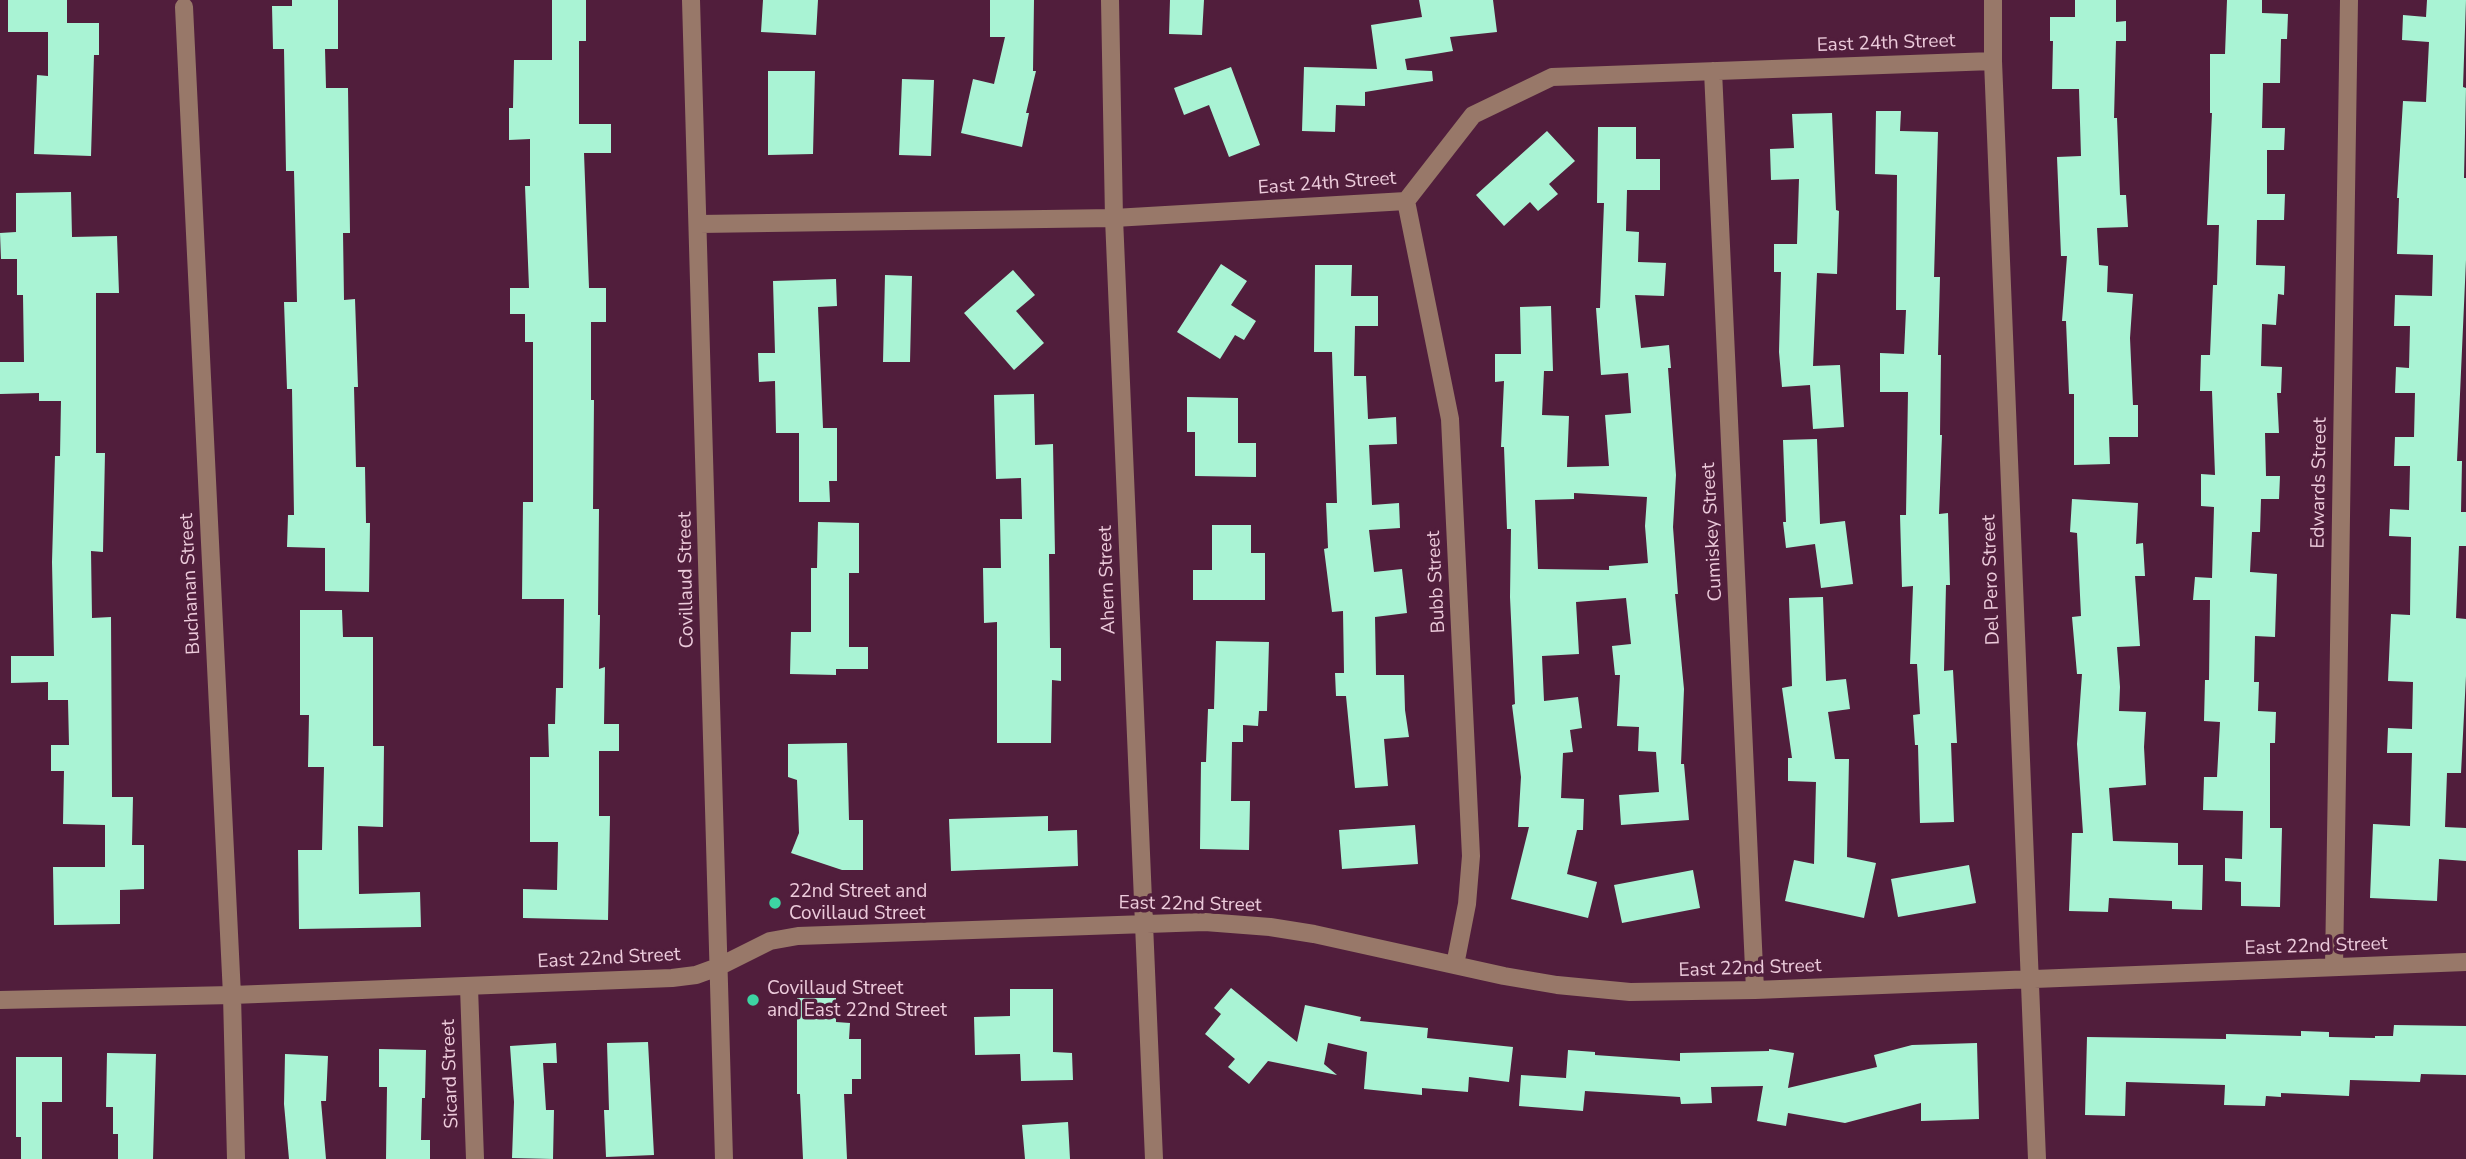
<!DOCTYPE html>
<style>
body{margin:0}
canvas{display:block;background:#511e3c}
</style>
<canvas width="2466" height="1159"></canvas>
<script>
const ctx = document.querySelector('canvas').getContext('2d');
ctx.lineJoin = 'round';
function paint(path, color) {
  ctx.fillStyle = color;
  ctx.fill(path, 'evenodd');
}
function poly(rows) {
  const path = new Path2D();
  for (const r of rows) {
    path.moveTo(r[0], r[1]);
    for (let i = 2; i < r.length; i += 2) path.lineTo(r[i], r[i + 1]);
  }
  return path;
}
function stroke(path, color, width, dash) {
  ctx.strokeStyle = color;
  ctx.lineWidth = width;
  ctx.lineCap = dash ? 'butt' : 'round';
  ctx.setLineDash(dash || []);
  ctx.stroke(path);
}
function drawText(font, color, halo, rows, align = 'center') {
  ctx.font = font + ' "Nunito Sans",sans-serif';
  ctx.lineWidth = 7;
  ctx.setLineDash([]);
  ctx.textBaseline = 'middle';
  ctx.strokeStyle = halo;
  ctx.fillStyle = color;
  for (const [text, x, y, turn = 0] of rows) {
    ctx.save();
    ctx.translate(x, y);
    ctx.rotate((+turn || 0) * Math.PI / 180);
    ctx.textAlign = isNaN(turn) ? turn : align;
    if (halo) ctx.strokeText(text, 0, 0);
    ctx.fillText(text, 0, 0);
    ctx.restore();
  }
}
paint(poly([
 [8,0,67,0,67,23,99,23,99,55,94,55,91,156,34,154,37,75,48,76,48,32,8,32],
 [292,0,338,0,338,49,325,49,326,88,348,88,350,233,343,233,344,300,355,299,358,387,354,387,356,467,365,467,366,523,370,523,369,592,325,591,325,548,287,547,288,515,294,515,292,389,287,389,284,302,297,302,294,171,286,171,284,49,273,49,272,6,292,6],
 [552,0,586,0,586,41,579,41,579,124,611,124,611,153,584,153,589,288,606,288,606,322,591,322,591,400,594,400,593,509,599,509,598,615,600,615,599,669,605,667,604,724,619,724,619,751,599,751,599,816,610,816,608,920,523,918,523,889,557,890,558,842,530,842,530,757,549,757,548,724,555,724,556,688,563,688,564,599,522,599,523,502,533,502,533,342,525,342,525,314,510,314,510,288,529,288,525,186,530,186,530,139,509,140,509,108,513,108,514,60,552,60],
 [763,0,818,0,816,35,761,32],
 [990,0,1034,0,1033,71,1036,71,1026,113,1029,113,1022,147,961,133,973,79,994,84,1005,37,990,37],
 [1170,0,1204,0,1202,35,1169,34],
 [1419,0,1493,0,1497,32,1450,37,1453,51,1405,59,1407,70,1432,71,1433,81,1365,92,1365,106,1336,105,1335,132,1302,131,1304,67,1377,69,1371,25,1422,17],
 [2075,0,2116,0,2116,22,2126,21,2126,41,2116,41,2114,118,2117,118,2120,195,2126,195,2128,227,2097,228,2099,265,2108,266,2107,292,2133,294,2130,338,2133,405,2138,405,2138,437,2109,437,2110,464,2074,465,2074,394,2069,394,2066,321,2062,321,2067,256,2061,256,2057,157,2081,156,2079,89,2052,89,2053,41,2050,41,2050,17,2075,17],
 [2227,0,2262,0,2262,13,2288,14,2287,39,2281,39,2280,83,2263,83,2262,128,2285,128,2284,150,2267,150,2267,194,2285,194,2284,220,2257,220,2256,265,2285,266,2284,295,2278,294,2276,325,2262,324,2261,366,2282,367,2281,393,2277,393,2279,433,2265,433,2266,476,2280,476,2279,499,2261,499,2260,532,2252,532,2250,572,2277,574,2275,637,2255,636,2254,682,2259,682,2258,711,2276,712,2275,743,2270,743,2270,828,2282,828,2280,907,2241,906,2241,882,2225,881,2225,858,2242,859,2243,811,2203,810,2204,777,2217,777,2220,722,2204,721,2205,680,2209,680,2210,600,2193,600,2195,577,2212,578,2214,507,2201,506,2201,474,2215,475,2212,391,2200,391,2201,355,2210,355,2213,285,2217,285,2219,225,2207,225,2212,113,2210,113,2210,54,2225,54],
 [2427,0,2466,0,2463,87,2466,88,2464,178,2466,178,2466,260,2457,461,2462,461,2461,512,2466,512,2466,546,2459,546,2456,618,2466,619,2466,676,2461,773,2447,773,2445,827,2466,828,2466,861,2439,859,2437,901,2370,898,2373,824,2410,826,2412,753,2387,753,2388,728,2412,729,2413,682,2388,681,2391,614,2410,615,2411,537,2389,536,2390,509,2409,510,2410,466,2394,466,2395,437,2414,437,2415,393,2395,393,2396,367,2409,368,2410,326,2394,326,2395,295,2432,296,2433,255,2397,254,2399,198,2397,198,2403,101,2426,102,2429,42,2402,40,2403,15,2426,17],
 [1231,67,1260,145,1229,157,1209,105,1184,115,1174,88],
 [768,71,815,71,813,154,768,155],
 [902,79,934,80,931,156,899,155],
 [1876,111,1901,111,1900,131,1938,132,1934,277,1940,277,1938,355,1941,355,1940,435,1942,435,1939,514,1948,513,1950,585,1946,585,1944,671,1953,670,1957,743,1951,743,1954,822,1920,823,1918,745,1915,745,1913,715,1920,714,1917,664,1910,664,1913,586,1902,587,1900,515,1906,515,1908,392,1880,392,1880,353,1904,354,1906,310,1896,310,1897,175,1875,174],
 [1832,113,1836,210,1839,211,1837,274,1817,273,1813,366,1840,365,1844,427,1813,429,1810,385,1782,387,1779,352,1781,272,1774,272,1774,244,1797,244,1799,179,1771,180,1770,149,1794,148,1792,114],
 [1598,127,1636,127,1636,159,1660,159,1660,190,1627,190,1626,231,1639,232,1638,262,1666,263,1664,296,1635,295,1641,348,1669,345,1671,368,1668,368,1676,475,1673,527,1678,594,1675,594,1684,689,1681,764,1684,764,1689,820,1621,825,1619,795,1659,792,1656,752,1638,751,1639,727,1617,726,1620,675,1615,675,1612,646,1631,644,1626,598,1576,602,1579,654,1542,656,1544,701,1578,697,1582,728,1570,730,1573,752,1563,753,1561,798,1584,799,1583,830,1577,830,1567,874,1597,882,1588,918,1511,899,1529,827,1518,827,1521,777,1512,705,1515,704,1510,597,1511,529,1507,529,1504,447,1501,447,1504,381,1495,382,1495,354,1521,354,1520,307,1551,306,1553,371,1544,371,1542,415,1569,416,1567,467,1609,466,1605,415,1631,413,1628,373,1601,375,1596,308,1600,308,1604,203,1597,203],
 [1574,493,1647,497,1645,526,1648,563,1609,566,1609,570,1538,569,1535,500,1574,499],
 [1547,131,1575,161,1549,184,1558,194,1538,211,1530,202,1504,226,1476,195],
 [71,192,72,237,117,236,119,293,96,293,96,453,105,453,103,552,91,551,92,618,111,617,112,797,133,797,132,845,144,845,144,889,120,890,120,924,54,925,53,867,105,867,105,825,63,824,64,771,51,771,51,745,69,745,68,700,48,700,48,682,11,683,11,656,54,656,52,562,55,456,60,456,61,401,39,401,39,393,0,394,0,362,24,362,23,295,17,295,17,259,1,259,0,233,16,232,16,193],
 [1221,264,1247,281,1231,305,1256,321,1244,340,1235,335,1220,359,1177,332],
 [1315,265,1352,265,1351,296,1378,296,1378,326,1355,326,1354,376,1366,376,1368,419,1396,417,1397,444,1369,445,1372,505,1399,503,1400,528,1369,530,1374,572,1402,569,1407,613,1375,617,1376,675,1404,675,1405,710,1409,737,1384,739,1388,786,1355,788,1346,696,1336,696,1335,673,1344,673,1343,611,1332,612,1324,549,1328,548,1326,503,1337,503,1332,352,1314,352],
 [1013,270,1035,295,1016,311,1044,343,1014,370,964,313],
 [885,275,912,276,910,362,883,362],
 [836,279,837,306,818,307,823,428,837,428,837,481,829,481,830,502,799,502,799,433,776,433,775,381,759,382,758,353,775,353,773,281],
 [1034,394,1035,445,1053,444,1055,554,1049,554,1050,648,1061,648,1061,681,1052,680,1051,743,997,743,997,622,984,623,983,568,1001,568,1000,519,1022,519,1021,478,996,479,994,395],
 [1187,397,1238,398,1238,443,1256,443,1256,477,1195,476,1195,432,1187,432],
 [1817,439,1820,524,1845,521,1853,584,1821,588,1815,544,1786,548,1783,522,1786,522,1783,440],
 [2072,499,2138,503,2136,544,2143,543,2145,576,2135,576,2140,646,2117,647,2120,687,2119,711,2146,712,2144,747,2146,785,2109,788,2113,841,2178,843,2178,865,2203,865,2202,910,2172,909,2172,901,2109,898,2108,912,2069,911,2072,833,2083,833,2077,744,2082,674,2077,674,2072,617,2081,616,2077,533,2070,532],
 [818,522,859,523,859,573,849,573,849,647,868,647,868,669,836,669,836,675,790,674,791,632,811,632,811,568,817,568],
 [1212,525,1251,525,1251,553,1265,553,1265,600,1193,600,1193,570,1212,570],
 [1823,597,1826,681,1846,679,1850,709,1828,712,1835,759,1849,759,1847,857,1876,863,1864,918,1785,901,1794,860,1814,864,1816,782,1788,781,1788,758,1792,758,1782,688,1792,686,1789,598],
 [300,610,342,610,343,637,373,637,373,746,384,746,383,827,358,826,359,894,420,892,421,927,299,929,298,850,322,850,324,767,308,767,309,715,300,715],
 [1216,641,1269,642,1267,711,1259,711,1258,726,1243,725,1243,742,1232,742,1231,801,1250,801,1249,850,1200,849,1201,762,1206,762,1208,709,1214,709],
 [847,743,849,820,863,820,863,870,842,870,791,853,799,833,797,780,788,777,788,744],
 [1048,816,1048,831,1077,830,1078,866,951,871,949,819],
 [1415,825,1418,864,1342,869,1339,830],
 [1969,865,1976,903,1898,917,1891,879],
 [1693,870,1700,908,1622,923,1614,885],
 [1231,988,1297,1042,1305,1005,1361,1017,1360,1021,1428,1028,1427,1038,1513,1047,1509,1082,1469,1077,1468,1092,1422,1088,1422,1095,1364,1089,1367,1052,1328,1043,1324,1064,1337,1075,1268,1061,1249,1084,1228,1067,1235,1059,1205,1034,1221,1014,1214,1008],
 [1010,989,1053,989,1053,1052,1072,1053,1073,1080,1021,1081,1020,1054,975,1055,974,1017,1010,1016],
 [797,998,836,998,836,1022,850,1023,849,1039,861,1039,861,1079,852,1079,852,1094,844,1094,847,1159,803,1159,800,1094,797,1094],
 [2394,1025,2466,1026,2466,1075,2421,1074,2420,1082,2350,1080,2349,1096,2281,1093,2281,1097,2266,1096,2265,1106,2224,1105,2225,1085,2126,1082,2125,1116,2085,1115,2087,1037,2226,1039,2226,1034,2301,1036,2301,1031,2329,1032,2329,1037,2375,1038,2375,1036,2393,1036],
 [648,1042,654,1155,606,1157,604,1110,609,1110,607,1043],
 [556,1043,557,1063,543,1063,546,1110,554,1110,553,1159,512,1158,514,1102,510,1046],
 [1977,1043,1979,1119,1921,1121,1921,1103,1845,1123,1788,1113,1786,1126,1757,1121,1763,1086,1711,1087,1712,1103,1681,1104,1680,1097,1585,1091,1583,1111,1519,1106,1521,1075,1566,1078,1568,1050,1595,1052,1595,1055,1680,1061,1680,1053,1769,1051,1769,1049,1794,1053,1788,1088,1877,1067,1874,1055,1912,1045],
 [379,1049,426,1050,425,1098,422,1098,421,1140,430,1140,430,1159,386,1159,387,1087,379,1087],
 [107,1053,156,1054,153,1159,118,1159,118,1134,113,1134,113,1107,106,1107],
 [285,1054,328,1056,326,1101,321,1101,326,1159,289,1159,284,1104],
 [16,1057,62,1057,62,1102,42,1102,42,1159,21,1159,21,1137,16,1137],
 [1068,1122,1070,1159,1025,1159,1022,1125]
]), '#a9f3d4');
stroke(poly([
 [691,0,724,1159],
 [1110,0,1114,218,1154,1159],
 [1993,0,1993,61,2037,1159],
 [184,7,232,995,236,1159],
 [1713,71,1755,990],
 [1406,201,1450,419,1471,856,1467,904,1455,965],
 [699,224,1114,218,1406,201,1473,115,1552,77,1993,61],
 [2334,967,2349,0],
 [469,987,475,1159],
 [0,1000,232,995,672,978,696,975,718,967,770,941,798,936,1205,922,1270,927,1314,934,1504,976,1557,985,1630,992,1755,990,2466,962]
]), '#987869', 18);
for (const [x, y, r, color] of [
 [775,903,7,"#3dd4a3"],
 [753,1000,7,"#3dd4a3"]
]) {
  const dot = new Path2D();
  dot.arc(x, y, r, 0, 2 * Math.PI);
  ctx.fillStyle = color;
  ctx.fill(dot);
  stroke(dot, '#511e3c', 2.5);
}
drawText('19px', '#eccbdb', '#511e3c', [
 ["East 24th Street",1886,44,-2],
 ["East 24th Street",1327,184,-4],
 ["Edwards Street",2320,483,-89],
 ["Cumiskey Street",1713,532,-93],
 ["Covillaud Street",687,580,-91],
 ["Ahern Street",1108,580,-92],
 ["Del Pero Street",1992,580,-92],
 ["Bubb Street",1437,582,-93],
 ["Buchanan Street",191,584,-93],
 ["East 22nd Street",1190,905,1],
 ["East 22nd Street",2316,947,-2],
 ["East 22nd Street",609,959,-3],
 ["East 22nd Street",1750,969,-2],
 ["Sicard Street",451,1074,-92]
]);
drawText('19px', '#eccbdb', '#511e3c', [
 ["22nd Street and",789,892],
 ["Covillaud Street",789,914],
 ["Covillaud Street",767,989],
 ["and East 22nd Street",767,1011]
], 'left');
</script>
